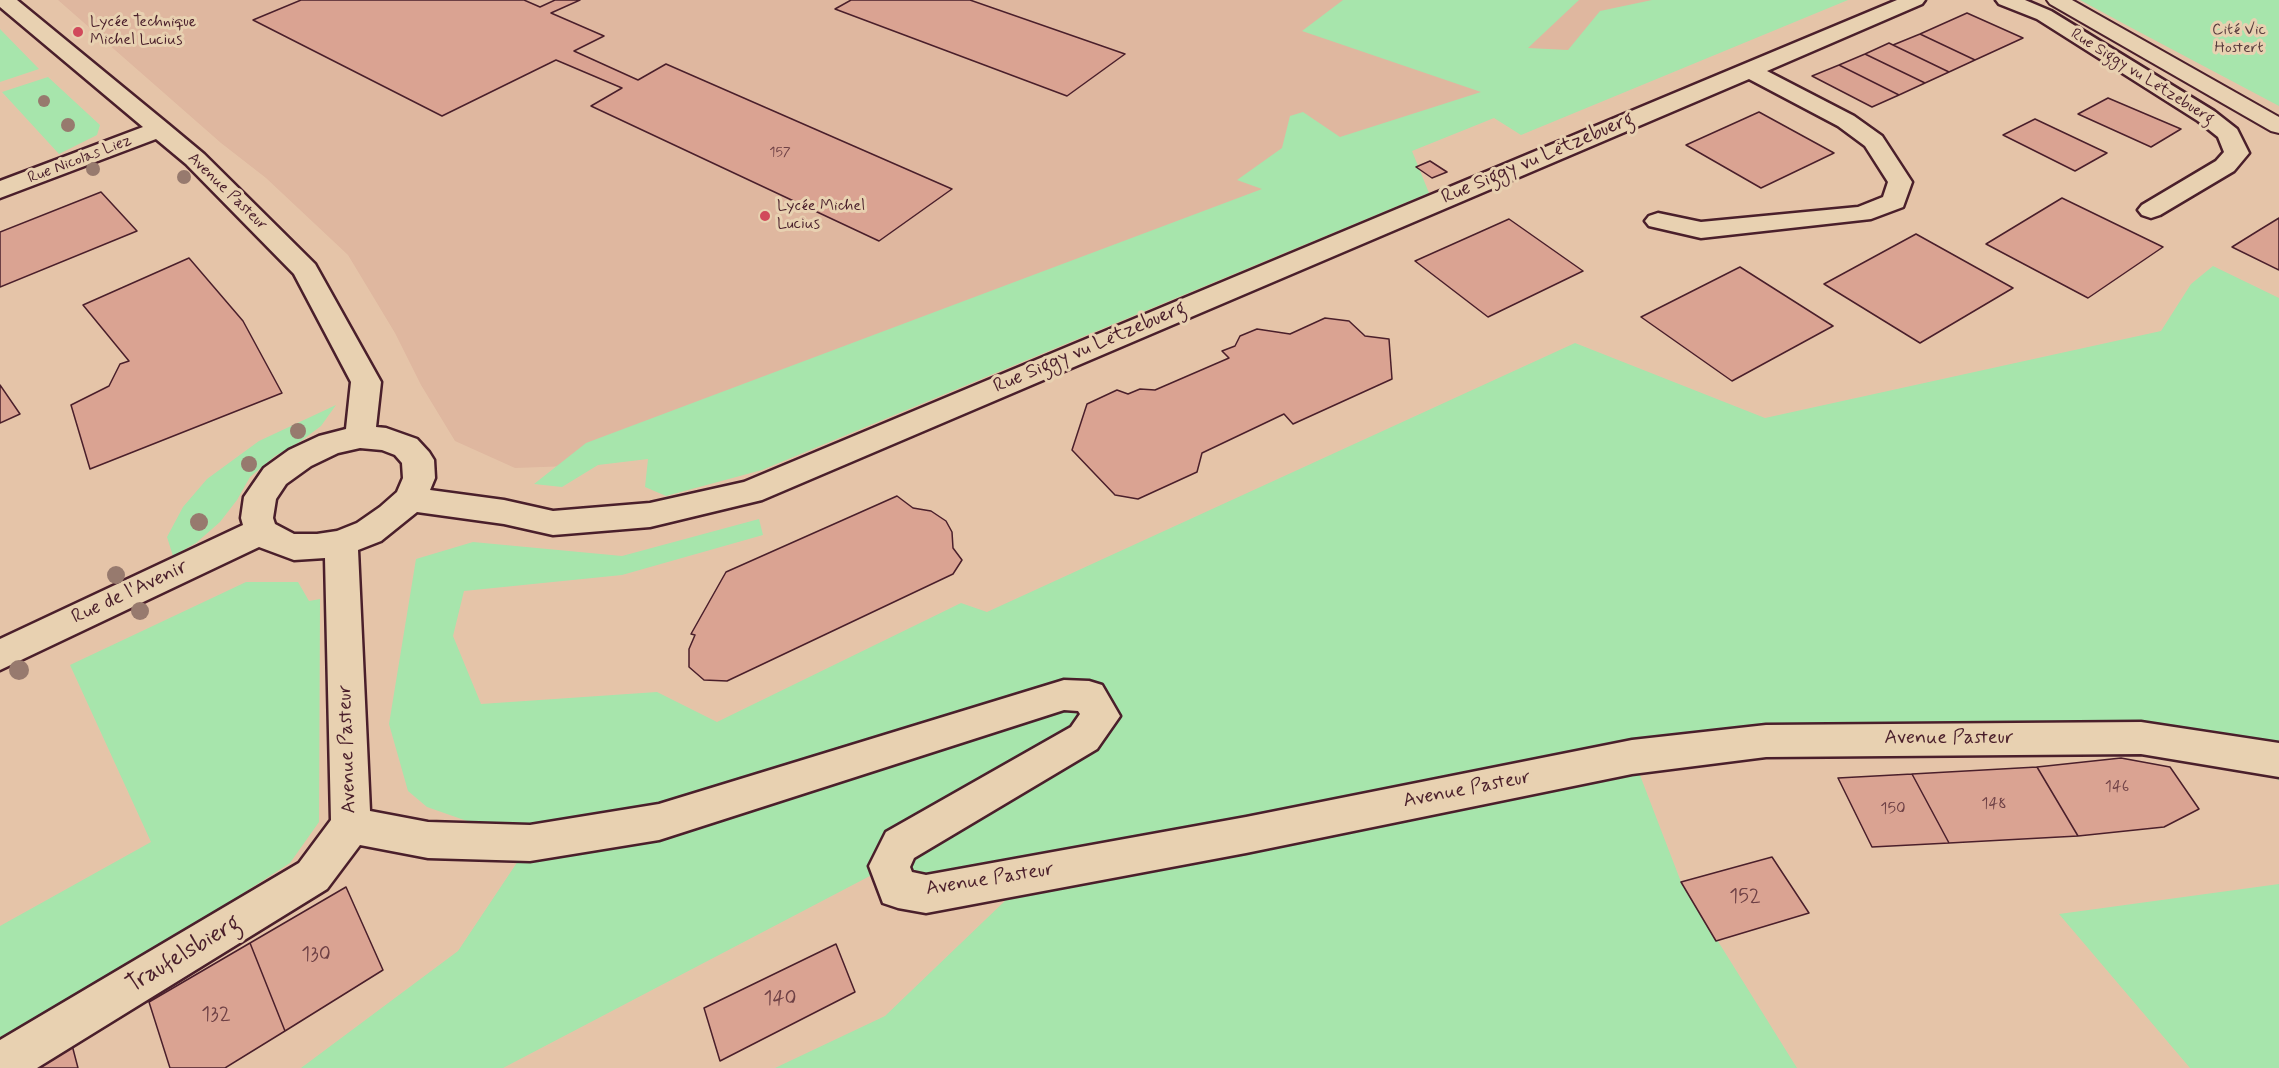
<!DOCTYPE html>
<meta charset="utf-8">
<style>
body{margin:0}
canvas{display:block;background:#e5c4a8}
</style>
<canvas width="2279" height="1068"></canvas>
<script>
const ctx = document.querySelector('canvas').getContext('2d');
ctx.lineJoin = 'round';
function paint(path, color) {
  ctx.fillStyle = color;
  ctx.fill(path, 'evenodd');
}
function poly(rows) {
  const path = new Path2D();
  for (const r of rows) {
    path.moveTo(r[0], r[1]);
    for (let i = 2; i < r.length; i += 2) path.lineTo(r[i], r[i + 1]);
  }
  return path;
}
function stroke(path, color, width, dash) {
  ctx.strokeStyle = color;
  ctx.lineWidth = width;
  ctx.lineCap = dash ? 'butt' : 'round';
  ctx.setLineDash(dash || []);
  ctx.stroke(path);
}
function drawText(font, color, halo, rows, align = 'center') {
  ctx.font = font + ' Mynerve,sans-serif';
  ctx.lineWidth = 6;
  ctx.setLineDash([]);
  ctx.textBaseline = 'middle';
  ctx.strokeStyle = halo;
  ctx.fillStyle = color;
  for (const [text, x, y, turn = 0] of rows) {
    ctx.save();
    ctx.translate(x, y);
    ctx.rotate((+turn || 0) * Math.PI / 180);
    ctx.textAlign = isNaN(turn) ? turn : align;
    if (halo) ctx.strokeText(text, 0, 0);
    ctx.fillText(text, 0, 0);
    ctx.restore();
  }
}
paint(poly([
 [58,0,1766,0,598,465,515,468,455,441,421,385,395,333,348,255,266,178,221,143]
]), '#dfb79f');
paint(poly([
 [1343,0,1579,0,1528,48,1568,50,1600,11,1652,0,1848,0,1521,135,1494,118,1412,151,1429,193,762,470,666,496,645,487,648,459,598,465,562,487,534,484,586,443,1262,189,1237,180,1282,148,1290,116,1303,112,1340,137,1481,92,1302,31],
 [2080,0,2279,0,2279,106,2128,26],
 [0,29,39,69,0,82],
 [48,77,100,125,97,135,59,154,2,92],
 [2213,266,2279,298,2279,781,2263,757,2141,738,1633,757,1681,882,1797,1068,775,1068,885,1016,1034,873,926,894,889,866,503,1068,301,1068,458,951,530,843,427,807,408,791,389,724,416,559,473,542,622,556,759,519,763,535,622,575,464,591,453,636,481,704,657,692,717,722,961,603,987,612,1575,343,1765,418,2161,331,2191,284],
 [336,405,321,426,301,441,275,456,250,477,237,500,220,522,196,543,173,556,167,537,183,507,207,479,259,441],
 [246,582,298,582,309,601,320,599,319,822,290,863,118,974,0,1044,0,926,151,842,70,665],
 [2279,884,2279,1068,2190,1068,2059,914]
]), '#a7e5ac');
const building = poly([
 [301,0,524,0,540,7,555,0,580,0,551,13,604,36,574,51,638,80,666,64,952,189,879,241,591,106,622,88,556,60,442,116,253,20,301,0],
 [851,0,970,0,1125,54,1067,96,835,9,851,0],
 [1967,13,2023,38,1975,60,1920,34,1967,13],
 [1920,34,1975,60,1949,72,1893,45,1920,34],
 [1889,43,1893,45,1949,72,1925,83,1865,54,1889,43],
 [1865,54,1925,83,1899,95,1839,65,1865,54],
 [1839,65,1899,95,1872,107,1812,76,1839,65],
 [2108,98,2181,129,2151,147,2078,114,2108,98],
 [1759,112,1834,153,1761,188,1686,145,1759,112],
 [2035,119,2107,153,2075,171,2003,135,2035,119],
 [1430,161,1447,172,1432,178,1416,167,1430,161],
 [101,192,137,231,0,287,0,232,101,192],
 [2062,198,2163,247,2088,298,1986,244,2062,198],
 [2279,218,2279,270,2232,247,2261,229,2279,218],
 [1509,219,1583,271,1488,317,1415,261,1509,219],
 [1916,234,2013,288,1920,343,1824,284,1916,234],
 [189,258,243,321,282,393,90,469,71,405,109,386,120,364,129,361,83,305,189,258],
 [1740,267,1833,326,1732,381,1641,317,1740,267],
 [1325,318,1349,321,1365,336,1389,339,1392,379,1293,424,1284,414,1202,453,1197,472,1138,499,1115,495,1072,450,1087,404,1117,390,1128,394,1140,389,1155,390,1229,358,1222,351,1235,346,1240,336,1257,329,1290,334,1325,318],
 [0,385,20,414,0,423,0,385],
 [897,496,913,508,931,511,946,521,952,532,953,548,962,560,953,574,727,681,704,680,689,667,689,649,695,635,691,634,726,572,897,496],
 [2121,758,2170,767,2199,809,2164,827,2078,836,2037,767,2121,758],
 [2037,767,2078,836,1949,843,1912,774,2037,767],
 [1912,774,1949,843,1872,847,1838,778,1912,774],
 [1772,857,1809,913,1716,941,1681,882,1772,857],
 [346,887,383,970,285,1031,250,943,346,887],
 [250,943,285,1031,225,1068,170,1068,149,1002,250,943],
 [836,944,855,992,720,1061,704,1008,836,944],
 [72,1045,78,1068,32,1068,72,1045]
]);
paint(building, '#daa392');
stroke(building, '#4a1f2b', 1.5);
const service = poly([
 [2047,0,2072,0,2279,117,2279,133,2271,131,2050,4,2047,0]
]);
const minor = poly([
 [0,0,17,0,168,124,204,154,315,264,381,382,376,427,386,428,417,439,429,452,434,460,435,478,430,490,504,500,553,511,650,503,744,482,1897,0,1925,0,1922,4,1767,71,1854,116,1882,136,1912,182,1903,207,1871,219,1701,238,1649,226,1645,221,1649,216,1658,213,1701,222,1858,207,1883,197,1888,182,1865,146,1838,126,1749,79,762,500,650,527,553,535,504,524,417,512,381,541,358,550,370,811,428,822,530,825,659,804,1064,680,1089,681,1102,685,1120,716,1097,749,914,858,910,867,912,872,926,875,1246,817,1632,740,1766,725,2141,722,2279,743,2279,777,2141,754,1766,757,1632,774,1246,853,926,913,898,908,883,903,869,866,886,832,1071,727,1080,714,1078,711,1064,710,659,840,530,861,428,858,360,845,327,889,37,1068,0,1068,0,1040,299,863,331,820,325,558,294,560,259,547,0,670,0,639,243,525,241,518,244,497,264,468,289,450,319,436,346,429,351,382,294,274,186,164,156,139,0,198,0,181,143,127,0,7,0,0],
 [360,448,382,450,395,455,402,463,403,478,397,492,380,507,357,523,337,531,317,534,294,534,275,524,273,518,276,499,286,484,311,466,338,453,360,448],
 [1996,0,2025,0,2051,11,2214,111,2237,129,2249,153,2234,171,2160,215,2151,218,2142,215,2138,210,2142,205,2216,161,2224,152,2218,137,2198,121,2037,19,1999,4,1996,0]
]);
stroke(service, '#4a1f2b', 4);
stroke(minor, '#4a1f2b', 5);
paint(service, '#e8d1b1');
paint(minor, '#e8d1b1');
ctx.fillStyle = '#977a6e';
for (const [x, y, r] of [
 [44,101,6],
 [68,125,7],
 [93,169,7],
 [184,177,7],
 [298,431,8],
 [249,464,8],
 [199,522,9],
 [116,575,9],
 [140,611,9],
 [19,670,10]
]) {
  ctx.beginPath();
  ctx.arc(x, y, r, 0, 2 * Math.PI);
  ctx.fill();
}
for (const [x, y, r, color] of [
 [78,32,6,"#d1495b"],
 [765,216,6,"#d1495b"]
]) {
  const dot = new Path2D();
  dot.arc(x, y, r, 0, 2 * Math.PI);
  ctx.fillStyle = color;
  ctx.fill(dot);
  stroke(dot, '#e8d1b1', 2);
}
drawText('14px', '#6e4045', null, [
 ["157",780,153]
]);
drawText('16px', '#4a1f2b', '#e8d1b1', [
 ["Lycée Technique",90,23],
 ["Michel Lucius",90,41],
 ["Lycée Michel",777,207],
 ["Lucius",777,225]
], 'left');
drawText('16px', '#583d3e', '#e8d1b1', [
 ["Cité Vic",2239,31],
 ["Hostert",2239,49]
]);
drawText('16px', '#4a1f2b', '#e8d1b1', [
 ["Rue Siggy vu Lëtzebuerg",2142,77,32],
 ["Rue Nicolas Liez",80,160,-21],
 ["Avenue Pasteur",227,192,44]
]);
drawText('16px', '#6e4045', null, [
 ["146",2117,788],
 ["148",1994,805],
 ["150",1893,810]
]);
drawText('20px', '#4a1f2b', '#e8d1b1', [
 ["Rue Siggy vu Lëtzebuerg",1538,159,-23],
 ["Rue Siggy vu Lëtzebuerg",1090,348,-23],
 ["Rue de l'Avenir",130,593,-25],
 ["Avenue Pasteur",1949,739],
 ["Avenue Pasteur",348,749,-92],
 ["Avenue Pasteur",1467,790,-11],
 ["Avenue Pasteur",990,880,-9]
]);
drawText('20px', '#6e4045', null, [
 ["152",1745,898],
 ["130",316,956],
 ["140",780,1000],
 ["132",216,1016]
]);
drawText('24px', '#4a1f2b', '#e8d1b1', [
 ["Traufelsbierg",184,955,-31]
]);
</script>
